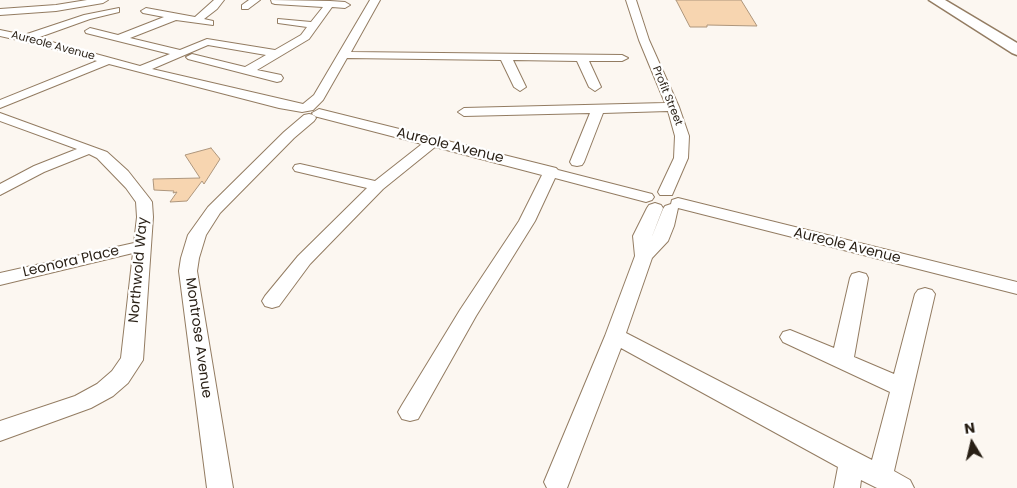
<!DOCTYPE html>
<style>
body{margin:0}
#map{position:relative;width:1017px;height:488px;overflow:hidden;background:#fcf7f1;font-family:Poppins,sans-serif}
canvas{display:block}
.north{position:absolute;left:947px;top:418px;width:50px;height:50px;-webkit-text-stroke:4px #fff;paint-order:stroke;rotate:351deg;font-size:14px;font-weight:700;line-height:20px;text-align:center;color:#281f15}
.north::after{content:'';display:block;margin:auto;width:18px;height:22px;background:#281f15;clip-path:polygon(50% 0,100% 100%,50% 72%,0 100%)}
</style>
<div id="map">
<canvas width="1017" height="488"></canvas>
<div class="north">N</div>
</div>
<script>
const ctx = document.querySelector('canvas').getContext('2d');
ctx.lineJoin = 'round';
function paint(path, color) {
  ctx.fillStyle = color;
  ctx.fill(path, 'evenodd');
}
function poly(rows) {
  const path = new Path2D();
  for (const r of rows) {
    path.moveTo(r[0], r[1]);
    for (let i = 2; i < r.length; i += 2) path.lineTo(r[i], r[i + 1]);
  }
  return path;
}
function stroke(path, color, width, dash) {
  ctx.strokeStyle = color;
  ctx.lineWidth = width;
  ctx.lineCap = dash ? 'butt' : 'round';
  ctx.setLineDash(dash || []);
  ctx.stroke(path);
}
function drawText(font, color, halo, rows, align = 'center') {
  ctx.font = font + ' Poppins,sans-serif';
  ctx.lineWidth = 4.5;
  ctx.setLineDash([]);
  ctx.textBaseline = 'middle';
  ctx.strokeStyle = halo;
  ctx.fillStyle = color;
  for (const [text, x, y, turn = 0] of rows) {
    ctx.save();
    ctx.translate(x, y);
    ctx.rotate((+turn || 0) * Math.PI / 180);
    ctx.textAlign = isNaN(turn) ? turn : align;
    if (halo) ctx.strokeText(text, 0, 0);
    ctx.fillText(text, 0, 0);
    ctx.restore();
  }
}
const building = poly([
 [676,0,741,0,757,26,707,25,707,27,690,27,676,0],
 [211,148,220,159,204,184,202,181,187,201,170,202,177,192,173,193,174,191,154,190,153,179,200,178,185,155,211,148]
]);
paint(building, '#f7d5b0');
stroke(building, '#ae967c', 1);
const minor = poly([
 [87,0,108,0,103,3,56,11,0,15,0,9,56,5,87,0],
 [214,0,224,0,217,9,204,19,213,21,213,25,176,20,130,38,180,50,207,39,275,50,301,35,307,27,278,23,278,19,311,22,323,7,275,4,272,3,271,0,330,1,345,2,350,5,345,8,332,7,309,39,257,70,281,75,283,78,281,81,277,82,188,59,186,57,192,54,245,67,266,55,208,45,152,69,303,104,314,95,370,0,380,0,351,52,622,55,628,58,622,61,589,61,601,87,595,91,589,87,577,61,513,60,526,87,520,91,514,87,501,60,347,58,323,100,313,110,302,112,279,108,109,64,0,108,0,100,97,61,40,45,0,36,0,30,24,35,84,15,119,8,119,12,90,19,37,38,140,66,170,54,86,33,85,31,90,28,118,35,164,17,143,13,141,11,146,8,195,17,214,0],
 [249,0,260,0,248,9,242,9,242,5,249,0],
 [626,0,636,0,649,40,679,107,689,136,688,158,672,195,660,195,658,192,674,158,675,136,668,111,603,113,584,162,582,165,577,166,572,165,570,162,590,113,464,116,458,112,464,108,665,103,639,40,626,0],
 [319,109,556,168,558,170,652,194,654,197,652,200,646,202,555,178,535,221,476,316,418,419,410,421,402,419,398,412,402,405,460,310,519,221,542,175,435,147,383,189,344,229,310,264,279,306,272,308,265,306,262,301,265,296,298,256,367,188,295,171,293,168,295,165,300,164,375,181,422,144,314,116,312,113,319,109],
 [0,113,107,152,128,171,150,199,152,202,153,217,143,360,128,383,113,396,91,408,0,441,0,421,75,396,97,384,112,371,121,358,133,253,0,285,0,273,134,243,137,217,136,202,126,188,97,158,89,154,44,172,0,195,0,184,34,166,77,149,0,121,0,113],
 [309,114,314,115,316,118,314,121,294,138,220,213,206,235,199,258,197,271,233,488,207,488,179,271,181,258,188,235,208,207,284,132,304,115,309,114],
 [678,198,1017,282,1017,294,678,208,674,226,668,241,652,258,626,333,872,460,890,392,783,342,780,337,783,332,790,330,834,348,850,278,852,274,859,272,866,274,868,278,854,357,894,374,915,294,918,290,925,288,932,290,935,294,894,471,910,480,914,488,877,488,861,480,860,488,834,488,838,467,621,348,567,488,547,488,544,482,605,336,635,256,633,236,647,208,649,205,655,203,661,205,663,208,651,239,663,209,665,206,671,204,672,200,678,198]
]);
const secondary = poly([
 [929,0,945,0,1017,43,1017,55,1012,53,929,0]
]);
stroke(minor, '#937c62', 2);
stroke(secondary, '#937c62', 3);
paint(minor, '#fff');
paint(secondary, '#fff');
drawText('11px', '#281f15', '#fff', [
 ["Aureole Avenue",53,46,15],
 ["Profit Street",667,96,68]
]);
drawText('14px', '#281f15', '#fff', [
 ["Aureole Avenue",450,146,14],
 ["Aureole Avenue",847,246,14],
 ["Leonora Place",71,262,-13],
 ["Northwold Way",139,270,-85],
 ["Montrose Avenue",198,338,82]
]);
</script>
